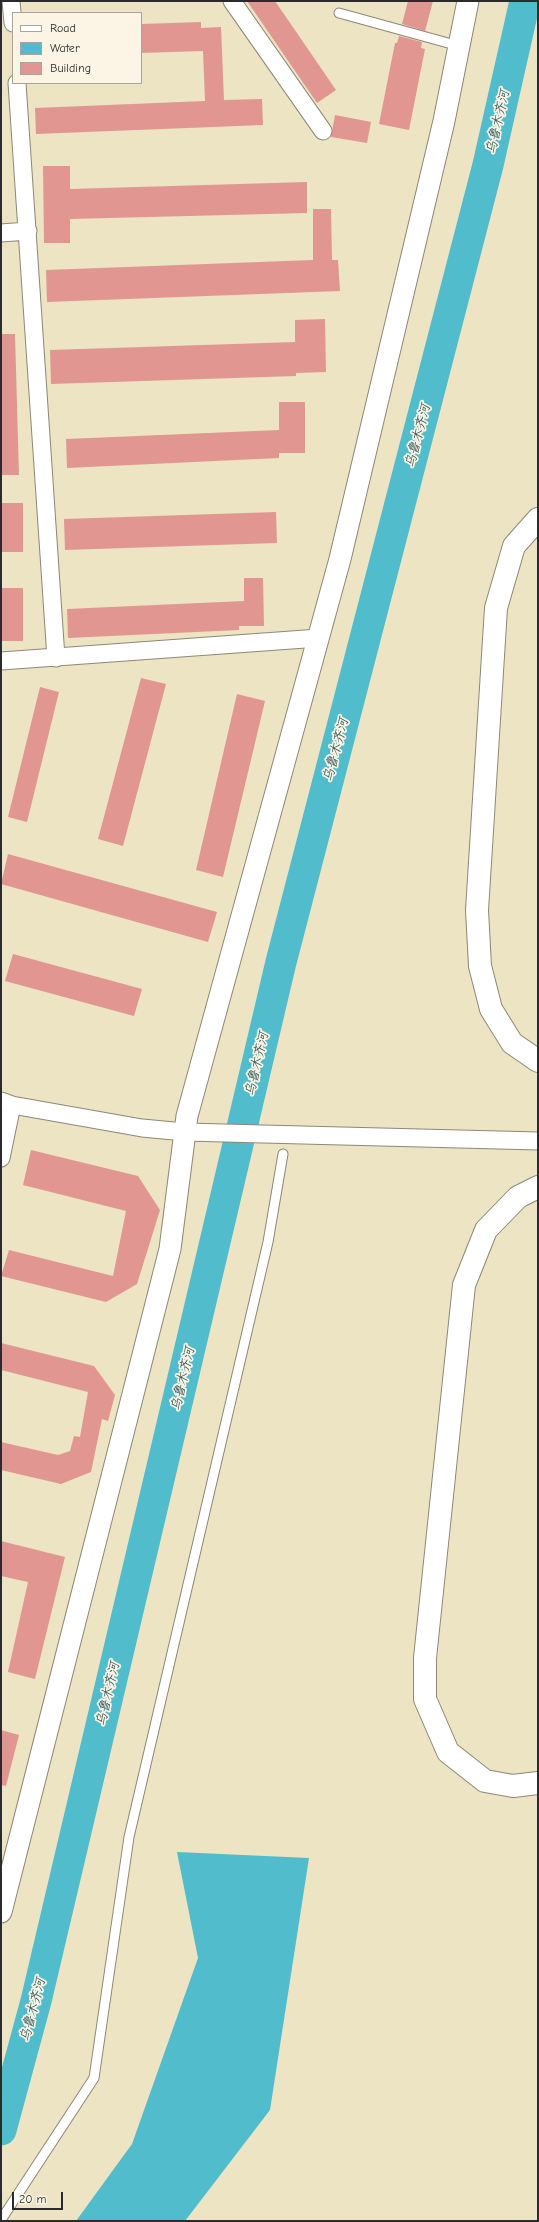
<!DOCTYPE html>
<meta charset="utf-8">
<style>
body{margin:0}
#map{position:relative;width:539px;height:2222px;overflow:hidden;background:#ece4c3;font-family:"Comic Neue",sans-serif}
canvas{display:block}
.frame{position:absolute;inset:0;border:2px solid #2b2b2b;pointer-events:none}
.legend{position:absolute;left:12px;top:12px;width:130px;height:72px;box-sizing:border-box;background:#fcf5e5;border:1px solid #a8a49b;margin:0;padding:5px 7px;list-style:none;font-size:12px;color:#2b2b2b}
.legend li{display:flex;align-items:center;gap:8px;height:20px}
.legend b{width:20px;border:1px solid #a8a49b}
.scale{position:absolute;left:12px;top:2192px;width:51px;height:18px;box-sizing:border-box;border:2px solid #2b2b2b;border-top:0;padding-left:5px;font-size:12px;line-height:14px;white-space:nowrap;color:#2b2b2b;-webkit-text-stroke:3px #fcf5e5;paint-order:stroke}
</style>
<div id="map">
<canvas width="539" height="2222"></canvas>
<div class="frame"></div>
<ul class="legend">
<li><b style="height:5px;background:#fff"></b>Road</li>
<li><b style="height:11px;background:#51bccc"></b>Water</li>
<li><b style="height:11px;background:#e29692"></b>Building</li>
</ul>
<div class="scale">20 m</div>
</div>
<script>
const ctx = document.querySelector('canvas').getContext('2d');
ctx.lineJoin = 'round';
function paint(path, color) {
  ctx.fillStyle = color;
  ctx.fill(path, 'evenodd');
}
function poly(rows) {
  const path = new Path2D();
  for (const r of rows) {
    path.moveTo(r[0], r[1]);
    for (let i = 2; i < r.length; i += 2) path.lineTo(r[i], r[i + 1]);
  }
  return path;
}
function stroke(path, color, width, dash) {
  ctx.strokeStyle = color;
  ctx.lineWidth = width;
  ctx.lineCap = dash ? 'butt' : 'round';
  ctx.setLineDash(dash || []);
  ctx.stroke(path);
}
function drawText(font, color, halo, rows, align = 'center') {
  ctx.font = font + ' "Comic Neue","LXGW WenKai TC",sans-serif';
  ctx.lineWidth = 3.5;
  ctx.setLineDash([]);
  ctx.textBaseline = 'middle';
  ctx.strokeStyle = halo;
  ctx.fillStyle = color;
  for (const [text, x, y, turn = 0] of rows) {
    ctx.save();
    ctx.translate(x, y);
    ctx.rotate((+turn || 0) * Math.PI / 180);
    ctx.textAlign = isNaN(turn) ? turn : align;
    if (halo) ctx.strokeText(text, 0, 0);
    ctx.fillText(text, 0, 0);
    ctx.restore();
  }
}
paint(poly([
 [177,1852,309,1858,270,2110,185,2221,76,2221,132,2144,198,1958]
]), '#51bccc');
stroke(poly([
 [1,2130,36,2001,281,962,488,165,525,1]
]), '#51bccc', 31);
paint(poly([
 [247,1,275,1,336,90,317,103],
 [408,1,433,1,425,31,402,24],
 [201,22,201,28,221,27,224,100,262,99,263,125,36,134,35,108,205,101,203,51,141,53,141,24],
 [399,36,422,42,421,48,425,49,409,130,379,124,395,43,397,43],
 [335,115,371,122,367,143,331,137],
 [43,166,70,166,70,189,307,182,307,213,70,219,70,243,44,243],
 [313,209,331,209,332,260,338,260,340,291,47,302,46,270,313,260],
 [325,319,326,372,296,373,296,376,51,384,50,350,295,342,295,320],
 [1,334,15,334,19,475,1,475],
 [279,402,305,402,305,453,279,453,279,458,67,468,66,439,279,430],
 [1,503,23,503,23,552,1,552],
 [276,512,277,543,65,550,64,519],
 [244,578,263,578,264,626,239,626,239,630,68,638,67,609,244,601],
 [1,588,23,588,23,641,1,641],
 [141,678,166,684,123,846,98,839],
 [40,687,59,692,27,822,8,817],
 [237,694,265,701,223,877,196,870],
 [8,854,217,912,208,942,1,884],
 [13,954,142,989,134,1016,5,981],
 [31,1150,138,1176,160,1210,137,1284,106,1302,1,1276,9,1250,113,1276,126,1211,23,1185],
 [1,1343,94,1366,115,1395,108,1421,102,1419,91,1472,61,1484,1,1470,1,1442,58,1455,70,1451,74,1436,80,1437,88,1392,1,1370],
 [1,1541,65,1557,35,1679,8,1672,28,1582,1,1576],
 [1,1730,19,1735,6,1786,1,1785]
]), '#e29692');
const service = poly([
 [339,13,459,46],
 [1,2220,94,2078,129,1837,268,1242,283,1154]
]);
const minor = poly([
 [11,1,13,23],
 [232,1,323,131],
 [17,83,56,658],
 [1,233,28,231],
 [1,661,319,638],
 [1,1101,12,1105,142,1128,185,1132,538,1141],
 [1,1158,12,1105]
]);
const tertiary = poly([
 [1,1912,170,1249,187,1116,340,559,444,121,468,1]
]);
const trunk = poly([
 [538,519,514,546,496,608,477,910,480,966,491,1009,512,1043,538,1061],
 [538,1187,518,1197,486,1230,464,1285,425,1658,425,1699,448,1752,485,1781,513,1786,538,1783]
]);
stroke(service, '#8c8877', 11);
stroke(minor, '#8c8877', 19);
stroke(tertiary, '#8c8877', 23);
stroke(trunk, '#8c8877', 24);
stroke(service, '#fff', 9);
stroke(minor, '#fff', 17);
stroke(tertiary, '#fff', 21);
stroke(trunk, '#fff', 22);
drawText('italic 13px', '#385e63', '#fcf5e5', [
 ["乌鲁木齐河",498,122,-77],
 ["乌鲁木齐河",418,436,-75],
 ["乌鲁木齐河",336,750,-75],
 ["乌鲁木齐河",257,1064,-77],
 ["乌鲁木齐河",183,1379,-77],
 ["乌鲁木齐河",108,1694,-77],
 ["乌鲁木齐河",33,2010,-75]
]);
</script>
